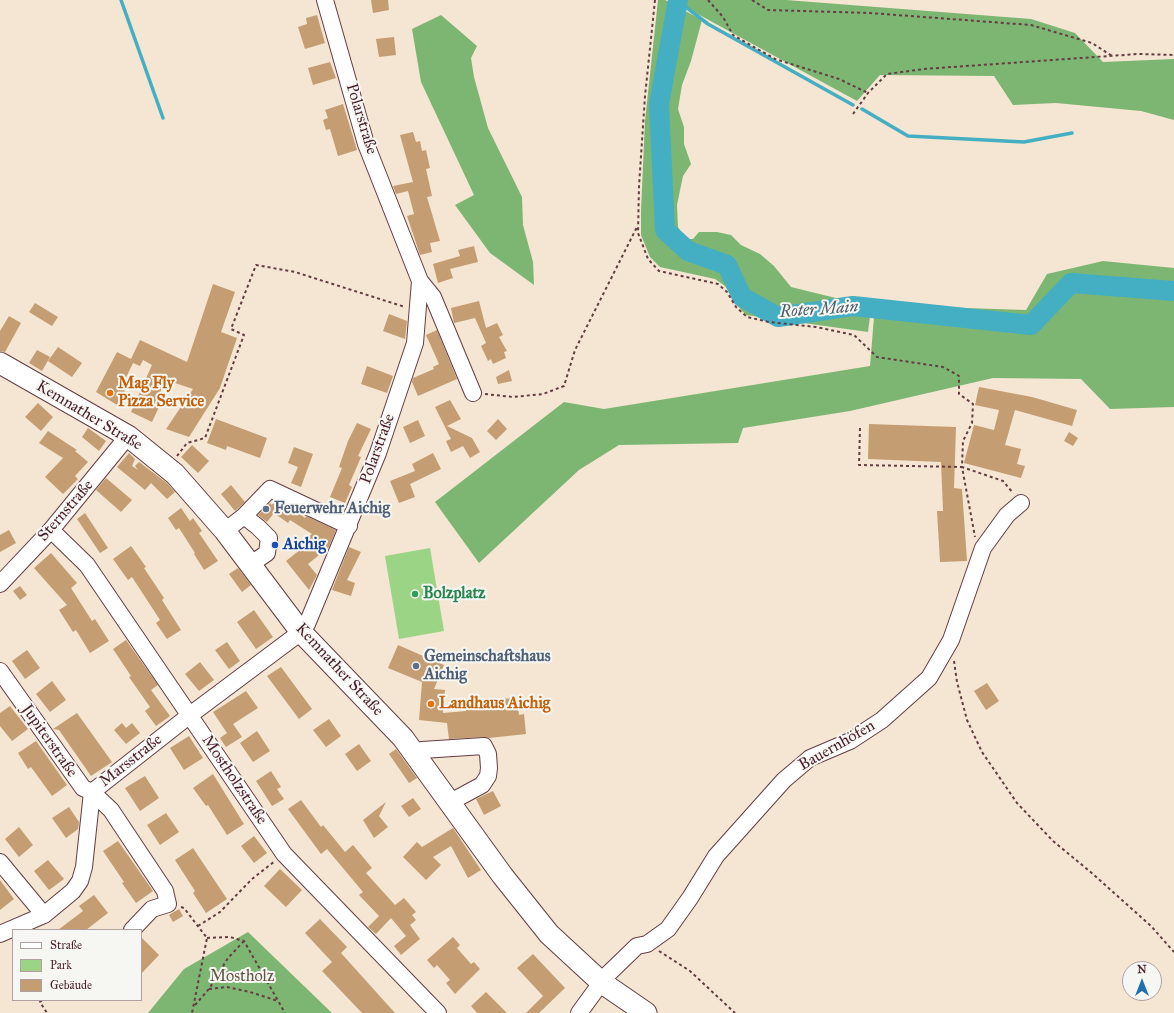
<!DOCTYPE html>
<meta charset="utf-8">
<style>
body{margin:0}
#map{position:relative;width:1174px;height:1013px;overflow:hidden;background:#f4e6d2;font-family:"IM FELL Great Primer",serif}
canvas{display:block}
.legend{position:absolute;left:12px;top:929px;width:130px;height:72px;box-sizing:border-box;background:#f6f6f2;border:1px solid #b1a0a2;margin:0;padding:5px 7px;list-style:none;font-size:12px;color:#4a1f2b}
.legend li{display:flex;align-items:center;gap:8px;height:20px}
.legend b{width:20px;border:1px solid #b1a0a2}
.north{position:absolute;left:1122px;top:961px;width:40px;height:40px;box-sizing:border-box;background:#f6f6f2;border:1px solid #b1a0a2;border-radius:50%;rotate:0deg;font-size:11px;font-weight:700;line-height:16px;text-align:center;color:#4a1f2b}
.north::after{content:'';display:block;margin:auto;width:14px;height:18px;background:#1f6fb2;clip-path:polygon(50% 0,100% 100%,50% 72%,0 100%)}
</style>
<div id="map">
<canvas width="1174" height="1013"></canvas>
<ul class="legend">
<li><b style="height:5px;background:#fff"></b>Straße</li>
<li><b style="height:11px;background:#9cd486"></b>Park</li>
<li><b style="height:11px;background:#c49d72"></b>Gebäude</li>
</ul>
<div class="north">N</div>
</div>
<script>
const ctx = document.querySelector('canvas').getContext('2d');
ctx.lineJoin = 'round';
function paint(path, color) {
  ctx.fillStyle = color;
  ctx.fill(path, 'evenodd');
}
function poly(rows) {
  const path = new Path2D();
  for (const r of rows) {
    path.moveTo(r[0], r[1]);
    for (let i = 2; i < r.length; i += 2) path.lineTo(r[i], r[i + 1]);
  }
  return path;
}
function stroke(path, color, width, dash) {
  ctx.strokeStyle = color;
  ctx.lineWidth = width;
  ctx.lineCap = dash ? 'butt' : 'round';
  ctx.setLineDash(dash || []);
  ctx.stroke(path);
}
function drawText(font, color, halo, rows, align = 'center') {
  ctx.font = font + ' "IM FELL Great Primer",serif';
  ctx.lineWidth = 4;
  ctx.setLineDash([]);
  ctx.textBaseline = 'middle';
  ctx.strokeStyle = halo;
  ctx.fillStyle = color;
  for (const [text, x, y, turn = 0] of rows) {
    ctx.save();
    ctx.translate(x, y);
    ctx.rotate((+turn || 0) * Math.PI / 180);
    ctx.textAlign = isNaN(turn) ? turn : align;
    if (halo) ctx.strokeText(text, 0, 0);
    ctx.fillText(text, 0, 0);
    ctx.restore();
  }
}
paint(poly([
 [430,548,444,631,399,639,385,556]
]), '#9cd486');
paint(poly([
 [658,0,665,0,702,20,691,61,682,85,678,109,684,127,684,144,691,164,683,176,677,205,678,227,685,239,693,239,699,232,717,232,731,235,741,245,760,254,774,266,791,287,844,300,872,301,868,332,746,315,736,304,725,286,715,279,660,267,650,257,641,235,641,211,645,121],
 [672,0,786,0,1031,19,1075,33,1103,62,1174,59,1174,120,1141,111,1056,103,1013,105,994,76,880,75,857,101],
 [441,15,477,46,471,58,474,77,488,128,522,197,523,225,533,262,534,285,490,253,455,205,474,195,421,82,412,29],
 [1103,261,1174,268,1174,407,1110,409,1081,379,993,378,850,411,743,428,738,443,619,445,579,470,479,563,435,502,564,402,604,409,870,366,875,305,1026,310,1047,274],
 [248,932,332,1013,148,1013,184,969]
]), '#7db673');
stroke(poly([
 [121,0,163,118],
 [678,1,708,24,853,105],
 [862,109,908,136,1024,142,1072,133]
]), '#44afc3', 3.5);
stroke(poly([
 [678,0,659,104,665,230,688,251,727,265,742,297,778,317,853,306,1031,325,1071,283,1174,291]
]), '#44afc3', 20);
paint(poly([
 [371,0,388,0,389,10,373,13],
 [317,15,325,43,305,49,298,27,307,24,306,18],
 [394,37,396,55,379,57,376,39],
 [330,62,336,78,313,85,308,68],
 [343,104,357,150,338,156,330,129,326,130,323,120,328,118,325,110],
 [413,132,416,142,420,141,422,151,426,150,430,168,426,169,432,196,427,197,440,241,430,243,432,252,420,255,407,216,414,214,408,191,396,194,393,186,413,182,400,135],
 [474,246,478,262,450,269,453,278,438,283,433,264,460,256,458,250],
 [213,284,235,292,221,332,237,338,220,388,189,437,166,429,193,389,166,380,154,405,159,407,152,422,131,412,152,365,143,360,140,366,133,363,121,388,125,391,117,405,96,392,117,352,131,359,140,340,187,362],
 [479,301,486,328,497,323,503,335,499,337,507,351,504,352,506,358,493,364,491,359,488,361,481,346,486,343,475,318,454,323,451,308],
 [35,303,58,317,52,326,29,312],
 [389,314,407,321,405,339,383,331],
 [9,316,21,323,5,352,0,351,0,331],
 [437,330,457,379,418,396,412,382,413,378,434,369,433,367,439,364,426,335],
 [58,347,82,363,72,377,48,361],
 [37,350,50,357,42,371,29,363],
 [367,366,393,376,387,393,361,384],
 [509,370,512,381,498,384,496,377],
 [979,387,1032,397,1077,410,1072,426,1015,410,1005,445,1021,449,1017,464,1025,466,1021,478,964,463,974,425,994,430,999,410,975,405],
 [450,400,461,419,447,426,472,438,480,452,470,458,463,446,451,452,446,441,451,439,435,407],
 [38,403,53,417,41,431,25,417],
 [216,419,267,438,260,458,227,446,226,450,207,443],
 [498,419,507,429,496,440,487,431],
 [418,420,425,436,410,443,403,427],
 [357,423,371,429,358,456,361,457,349,485,352,487,345,503,330,497,342,468,339,467,348,441],
 [869,424,956,427,954,488,962,489,967,561,940,562,937,511,943,511,941,462,868,459],
 [88,428,106,441,99,451,82,437],
 [48,431,77,450,75,451,88,462,75,476,78,479,63,494,45,477,63,458,39,443],
 [1069,432,1078,438,1073,446,1064,441],
 [192,445,209,461,198,473,181,457],
 [294,447,313,454,301,487,291,483,298,467,288,463],
 [129,453,135,459,132,466,138,470,135,466,139,462,167,483,175,492,167,499,151,483,145,490,117,467],
 [433,453,441,469,410,484,415,497,399,503,390,481,415,471,412,464],
 [106,478,132,500,121,512,96,490],
 [231,485,245,502,235,511,221,494],
 [274,501,297,512,305,518,306,516,336,530,329,547,308,564,317,575,309,590,286,561,301,549,298,545,312,534,290,520,288,523,274,513,267,522,258,515,270,503,272,505],
 [181,508,190,521,193,518,202,531,199,533,218,561,204,570,194,554,195,553,179,528,176,530,168,518],
 [85,513,108,548,100,553,77,519],
 [9,530,16,543,0,552,0,535],
 [131,546,146,567,144,568,164,598,162,600,181,630,167,639,156,623,160,620,132,577,128,580,113,559],
 [349,547,361,552,347,580,355,583,351,596,332,590],
 [51,553,77,583,71,588,92,621,95,619,109,641,90,653,76,630,73,632,59,610,67,605,34,568],
 [238,568,251,585,242,592,229,574],
 [20,586,27,595,20,600,13,591],
 [254,610,273,637,256,649,237,622],
 [126,640,158,685,151,690,170,716,156,726,145,711,150,707,129,677,131,676,113,649],
 [227,642,240,661,229,669,215,650],
 [398,645,444,665,434,689,445,690,443,713,466,711,466,707,501,703,500,699,517,698,519,715,524,714,526,734,489,738,483,737,449,739,447,723,419,720,422,682,388,668],
 [27,650,40,668,25,679,12,661],
 [200,662,214,680,199,691,185,674],
 [281,667,312,709,299,719,267,676],
 [52,681,66,700,50,712,36,694],
 [987,683,999,701,986,710,974,691],
 [246,691,258,708,233,724,242,737,226,747,220,738,227,733,213,712],
 [10,706,28,729,12,741,0,726,0,713],
 [77,713,112,762,91,776,59,730,53,729],
 [329,719,341,736,326,747,313,730],
 [122,723,126,728,132,723,140,733,126,744,114,730],
 [257,731,270,751,253,762,240,743],
 [189,736,203,758,184,770,170,748],
 [36,741,67,785,52,796,31,767,28,769,18,753],
 [359,744,371,761,357,771,345,754],
 [396,749,417,778,409,783,389,754],
 [271,771,281,787,277,789,284,799,272,806,256,781],
 [213,774,244,824,227,835,208,805,206,806,193,788],
 [145,776,159,798,140,811,125,788],
 [493,791,501,806,484,815,476,799],
 [413,798,421,809,409,817,401,806],
 [301,800,321,827,323,825,345,852,353,845,372,868,366,873,395,905,404,898,416,912,412,915,416,920,410,925,420,939,401,955,394,946,406,936,391,918,376,934,368,927,379,916,359,895,363,892,327,849,321,854,288,809],
 [386,802,379,816,388,827,374,838,363,820],
 [69,807,79,822,78,829,66,838,52,818],
 [166,813,179,832,160,845,147,825],
 [19,827,33,845,19,857,5,839],
 [453,828,481,870,468,878,451,846,433,857,441,865,426,880,403,857,417,842,422,847],
 [254,836,267,853,254,863,241,846],
 [118,841,153,891,136,903,122,883,124,882,103,851],
 [193,848,227,899,206,913,193,893,195,891,175,860],
 [48,860,64,879,49,890,34,871],
 [280,869,302,890,286,907,264,886],
 [0,880,14,899,0,910],
 [94,895,108,913,86,930,58,930,83,911,79,906],
 [179,909,183,916,173,922,169,915],
 [320,919,347,947,341,953,395,1013,362,1013,322,971,332,962,305,933],
 [141,937,159,955,141,974],
 [453,937,460,945,457,948,471,964,474,962,480,969,455,994,446,983,450,980,437,965,434,968,427,960],
 [533,954,565,988,539,1013,526,1013,543,996,517,968],
 [486,992,507,1013,477,1013,471,1006]
]), '#c49d72');
const minor = poly([
 [420,281,433,297,473,393],
 [244,516,270,489,349,526],
 [51,530,87,565,284,854,438,1013],
 [225,531,244,516,258,527,269,538,267,553,251,564],
 [0,584,51,530,128,436],
 [0,671,83,788,92,792,111,810,165,891,168,904,152,909,132,930],
 [414,754,422,750,484,746,488,754,489,768,488,776,482,785,456,799,448,800],
 [0,862,44,915],
 [0,934,44,915,73,891,80,881,84,867,92,792,190,715,301,632,307,624,378,453,415,343,420,281,366,144,325,0],
 [579,1013,606,976,637,946,647,944,668,929,690,898,716,856,784,780,810,758,850,741,882,720,929,678,951,640,983,548,1007,515,1021,503]
]);
const major = poly([
 [0,363,128,436,175,474,225,531,301,632,403,738,502,875,549,934,601,982,646,1013]
]);
stroke(minor, '#643d44', 18);
stroke(major, '#643d44', 23);
stroke(poly([
 [655,0,645,96,639,186,638,233,648,259,659,271,718,284,727,292,736,307,747,317,769,322,816,327,854,335,877,357,943,367,959,376,959,394,973,404,972,423,963,441,962,467,1003,481,1013,493],
 [708,0,723,17,733,35,775,59,839,79,868,93],
 [752,0,768,10,870,13,1031,25,1092,43,1112,56],
 [853,114,868,93,887,74,924,69,1138,54,1174,55],
 [485,394,513,397,543,394,564,386,575,350,637,227],
 [860,428,859,465,962,467,975,537],
 [177,456,187,443,205,438,244,335,231,329,256,265,295,272,405,307],
 [954,661,957,682,967,720,982,752,1017,803,1053,841,1093,874,1151,926,1174,952],
 [181,907,184,908,207,938,192,1013],
 [198,926,220,912,252,879,275,861],
 [207,938,230,937,244,941,285,1013],
 [659,951,690,971,735,1013],
 [209,989,227,987,250,992,278,1001],
 [42,1000,40,1002,47,1013],
 [195,1005,209,989,228,958,244,941]
]), '#643d44', 2, [3, 3]);
stroke(minor, '#fff', 16);
stroke(major, '#fff', 21);
for (const [x, y, r, color] of [
 [110,393,4,"#e8710a"],
 [266,509,4,"#5c6f8a"],
 [275,545,4,"#1a4fb4"],
 [415,594,4,"#2e9e5b"],
 [416,666,4,"#5c6f8a"],
 [431,704,4,"#e8710a"]
]) {
  const dot = new Path2D();
  dot.arc(x, y, r, 0, 2 * Math.PI);
  ctx.fillStyle = color;
  ctx.fill(dot);
  stroke(dot, '#f6f6f2', 1.5);
}
drawText('16px', '#4a1f2b', '#f6f6f2', [
 ["Polarstraße",361,119,73],
 ["Kemnather Straße",89,416,31],
 ["Polarstraße",378,449,-70],
 ["Sternstraße",66,511,-49],
 ["Kemnather Straße",339,670,47],
 ["Jupiterstraße",49,741,55],
 ["Bauernhöfen",837,746,-30],
 ["Marsstraße",131,761,-38],
 ["Mostholzstraße",234,780,56]
]);
drawText('bold 16px', '#c56008', '#f6f6f2', [
 ["Mag Fly",118,384],
 ["Pizza Service",118,402],
 ["Landhaus Aichig",439,704]
], 'left');
drawText('bold 16px', '#4e5e75', '#f6f6f2', [
 ["Feuerwehr Aichig",274,509],
 ["Gemeinschaftshaus",424,657],
 ["Aichig",424,675]
], 'left');
drawText('bold 16px', '#164399', '#f6f6f2', [
 ["Aichig",283,545]
], 'left');
drawText('bold 16px', '#27864d', '#f6f6f2', [
 ["Bolzplatz",423,594]
], 'left');
drawText('16px', '#635546', '#f6f6f2', [
 ["Mostholz",242,977]
]);
drawText('italic 17px', '#485968', '#f6f6f2', [
 ["Roter Main",819,310,-4]
]);
</script>
